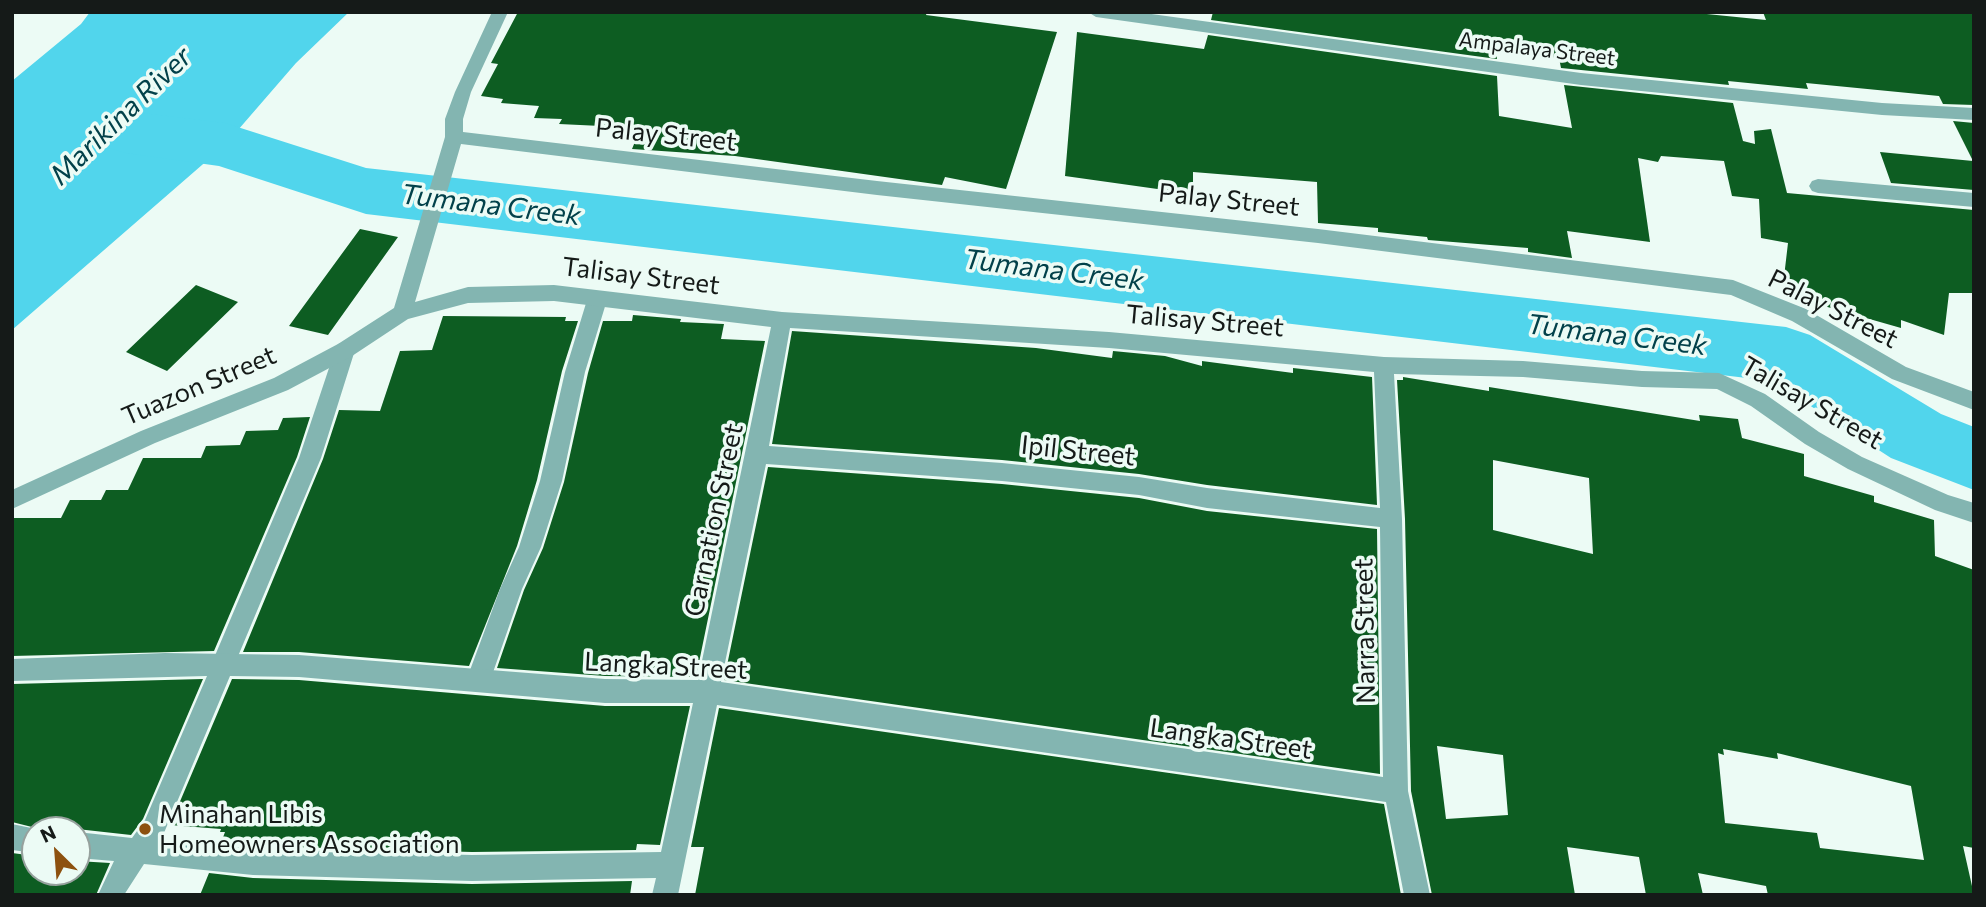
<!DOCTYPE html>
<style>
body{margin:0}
#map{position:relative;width:1986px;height:907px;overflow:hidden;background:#ecfbf5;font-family:Commissioner,sans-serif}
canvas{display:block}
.frame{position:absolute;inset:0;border:14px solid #151a18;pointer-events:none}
.north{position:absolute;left:21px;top:816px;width:70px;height:70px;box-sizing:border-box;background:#ecfbf5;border:2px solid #96a19d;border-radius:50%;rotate:335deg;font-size:19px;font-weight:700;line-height:28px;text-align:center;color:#151a18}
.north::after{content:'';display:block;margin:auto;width:24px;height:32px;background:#8d510f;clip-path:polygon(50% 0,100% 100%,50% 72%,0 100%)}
</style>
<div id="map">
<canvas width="1986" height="907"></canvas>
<div class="frame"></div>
<div class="north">N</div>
</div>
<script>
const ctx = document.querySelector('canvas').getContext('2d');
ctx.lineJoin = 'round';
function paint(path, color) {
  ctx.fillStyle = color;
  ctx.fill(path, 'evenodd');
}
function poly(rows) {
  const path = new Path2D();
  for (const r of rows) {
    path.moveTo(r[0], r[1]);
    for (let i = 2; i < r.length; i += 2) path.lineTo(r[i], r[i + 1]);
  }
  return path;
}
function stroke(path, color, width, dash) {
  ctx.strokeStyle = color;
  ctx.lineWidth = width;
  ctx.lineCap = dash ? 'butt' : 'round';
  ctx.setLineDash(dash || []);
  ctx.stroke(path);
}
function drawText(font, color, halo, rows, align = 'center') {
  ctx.font = font + ' Commissioner,sans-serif';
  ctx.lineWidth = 7;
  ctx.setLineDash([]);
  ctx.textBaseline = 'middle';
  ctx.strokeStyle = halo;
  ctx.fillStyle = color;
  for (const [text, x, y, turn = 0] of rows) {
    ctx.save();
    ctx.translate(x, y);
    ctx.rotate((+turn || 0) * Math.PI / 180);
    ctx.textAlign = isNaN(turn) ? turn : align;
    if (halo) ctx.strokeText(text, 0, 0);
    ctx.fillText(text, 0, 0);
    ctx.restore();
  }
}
paint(poly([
 [90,12,349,12,296,63,225,145,12,330,12,81,81,24]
]), '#51d5ec');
paint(poly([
 [126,111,225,123,366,168,1786,327,1810,335,1941,414,1974,427,1974,490,1891,458,1772,381,366,214,219,166,126,153,105,147,96,132,105,117,126,111]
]), '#51d5ec');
paint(poly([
 [518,12,927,12,926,15,1057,32,1006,189,945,177,942,185,735,156,632,149,639,132,600,130,601,126,559,124,562,119,534,118,539,106,501,103,503,99,481,96,498,64,491,63],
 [1213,12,1687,12,1766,20,1763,12,1974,12,1974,105,1943,104,1939,96,1806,83,1808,89,1728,81,1729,85,1581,70,1561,68,1559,58,1496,51,1497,59,1211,20],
 [1077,32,1204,49,1208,35,1497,76,1499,116,1572,128,1564,85,1733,103,1743,141,1755,144,1754,131,1771,129,1787,193,1974,210,1974,293,1949,293,1944,335,1901,320,1901,328,1782,294,1788,243,1761,238,1759,199,1732,196,1724,161,1661,156,1658,162,1638,158,1650,242,1567,231,1572,258,1528,252,1528,248,1428,240,1427,237,1378,232,1378,228,1318,223,1317,182,1193,172,1193,194,1065,176],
 [1953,121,1974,123,1974,190,1891,183,1880,152,1973,161],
 [360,229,398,237,328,335,289,326],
 [196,285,238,302,167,371,126,352],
 [633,315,681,319,680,322,724,324,721,339,765,341,696,677,605,676,497,668,524,590,543,548,564,482,588,373,603,321,632,321],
 [443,316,566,317,565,321,578,321,562,371,537,480,517,546,469,666,299,652,243,652,323,459,339,410,380,411,400,351,432,350],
 [792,331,1036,348,1112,358,1113,351,1165,356,1202,366,1202,361,1293,373,1293,368,1372,377,1377,505,1207,485,1139,474,1002,460,772,444],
 [1403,377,1489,391,1489,387,1700,421,1699,415,1738,419,1742,438,1804,454,1804,476,1874,496,1874,502,1934,520,1935,556,1974,570,1974,848,1963,846,1974,895,1768,895,1766,886,1698,873,1703,895,1646,895,1639,857,1567,847,1575,895,1432,895,1411,791,1405,519,1397,380,1403,380],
 [1493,460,1589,478,1593,554,1493,530],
 [1437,746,1503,755,1508,815,1446,819],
 [1723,749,1778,759,1777,753,1911,786,1924,860,1820,848,1817,833,1725,823,1718,753,1724,755],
 [310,417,297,457,214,651,12,656,12,518,61,518,70,500,101,500,106,490,128,490,143,458,201,458,206,446,240,445,246,431,278,430,283,418],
 [768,467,1002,484,1139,498,1207,511,1377,529,1380,774,724,680],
 [203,679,143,819,131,835,77,829,44,830,12,822,12,684],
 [232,679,299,680,605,706,690,706,660,845,637,844,636,850,472,852,253,846,221,843,225,832,220,832,221,829,170,825],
 [719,708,1384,804,1401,895,695,895,704,847,691,847],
 [12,853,35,856,35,872,77,872,77,861,110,863,96,895,12,895],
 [209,873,253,878,472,884,632,881,630,895,200,895]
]), '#0d5d22');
paint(poly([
 [597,292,604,295,607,300,585,372,562,481,541,547,522,589,490,681,486,689,478,692,470,689,466,681,500,589,519,547,540,481,565,372,587,300,590,295,597,292],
 [345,342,352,344,355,350,321,458,231,673,223,676,215,673,211,665,299,458,335,350,338,344,345,342]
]), '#83b5b1');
paint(poly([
 [492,12,508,12,471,92,463,119,463,132,877,181,1318,229,1733,280,1806,309,1906,367,1974,392,1974,410,1892,379,1792,321,1731,295,1318,243,877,195,461,144,415,302,468,287,554,285,782,312,1109,332,1384,357,1523,361,1642,371,1719,373,1765,394,1819,432,1862,457,1948,495,1974,503,1974,523,1935,510,1848,469,1805,444,1751,406,1717,389,1642,387,1523,377,1394,374,1402,519,1408,791,1430,895,1404,895,1386,802,717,705,678,895,652,895,656,878,472,881,253,875,144,864,124,895,98,895,114,861,77,858,77,832,132,838,145,820,207,676,12,681,12,659,165,653,299,655,605,679,698,680,771,327,554,301,468,303,408,319,352,356,288,390,155,443,12,509,12,490,141,431,274,378,338,344,394,308,445,137,445,119,455,92,492,12],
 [790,328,1109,348,1374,372,1380,508,1207,488,1139,477,1002,463,769,446,790,328],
 [766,464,1002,481,1139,495,1207,508,1380,527,1383,777,721,682,766,464],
 [230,676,299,677,605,703,693,703,661,852,472,855,253,849,161,840,230,676],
 [1088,12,1137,12,1581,73,1882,103,1974,108,1974,120,1882,115,1581,85,1096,17,1088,12],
 [1818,179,1974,193,1974,207,1818,193,1812,191,1809,186,1812,181,1818,179],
 [12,824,41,830,35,830,35,853,12,850,12,824]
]), '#83b5b1');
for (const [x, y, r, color] of [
 [145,829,7,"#8d510f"]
]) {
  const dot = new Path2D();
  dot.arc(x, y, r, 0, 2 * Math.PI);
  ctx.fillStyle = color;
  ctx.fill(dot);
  stroke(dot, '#ecfbf5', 2.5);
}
drawText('21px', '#151a18', '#ecfbf5', [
 ["Ampalaya Street",1537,49,7]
]);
drawText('26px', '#151a18', '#ecfbf5', [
 ["Palay Street",666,135,6],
 ["Palay Street",1229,200,6],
 ["Talisay Street",641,276,7],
 ["Palay Street",1833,309,27],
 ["Talisay Street",1205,321,5],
 ["Tuazon Street",199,386,-23],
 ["Talisay Street",1812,403,30],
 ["Ipil Street",1078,451,6],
 ["Carnation Street",714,520,-78],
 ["Narra Street",1365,631,-91],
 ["Langka Street",666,666,3],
 ["Langka Street",1231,739,8]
]);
drawText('26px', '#151a18', '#ecfbf5', [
 ["Minahan Libis",159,814],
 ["Homeowners Association",159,844]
], 'left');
drawText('italic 28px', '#02414a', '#ecfbf5', [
 ["Marikina River",121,116,-44],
 ["Tumana Creek",491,205,7],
 ["Tumana Creek",1054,270,7],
 ["Tumana Creek",1617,335,7]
]);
</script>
